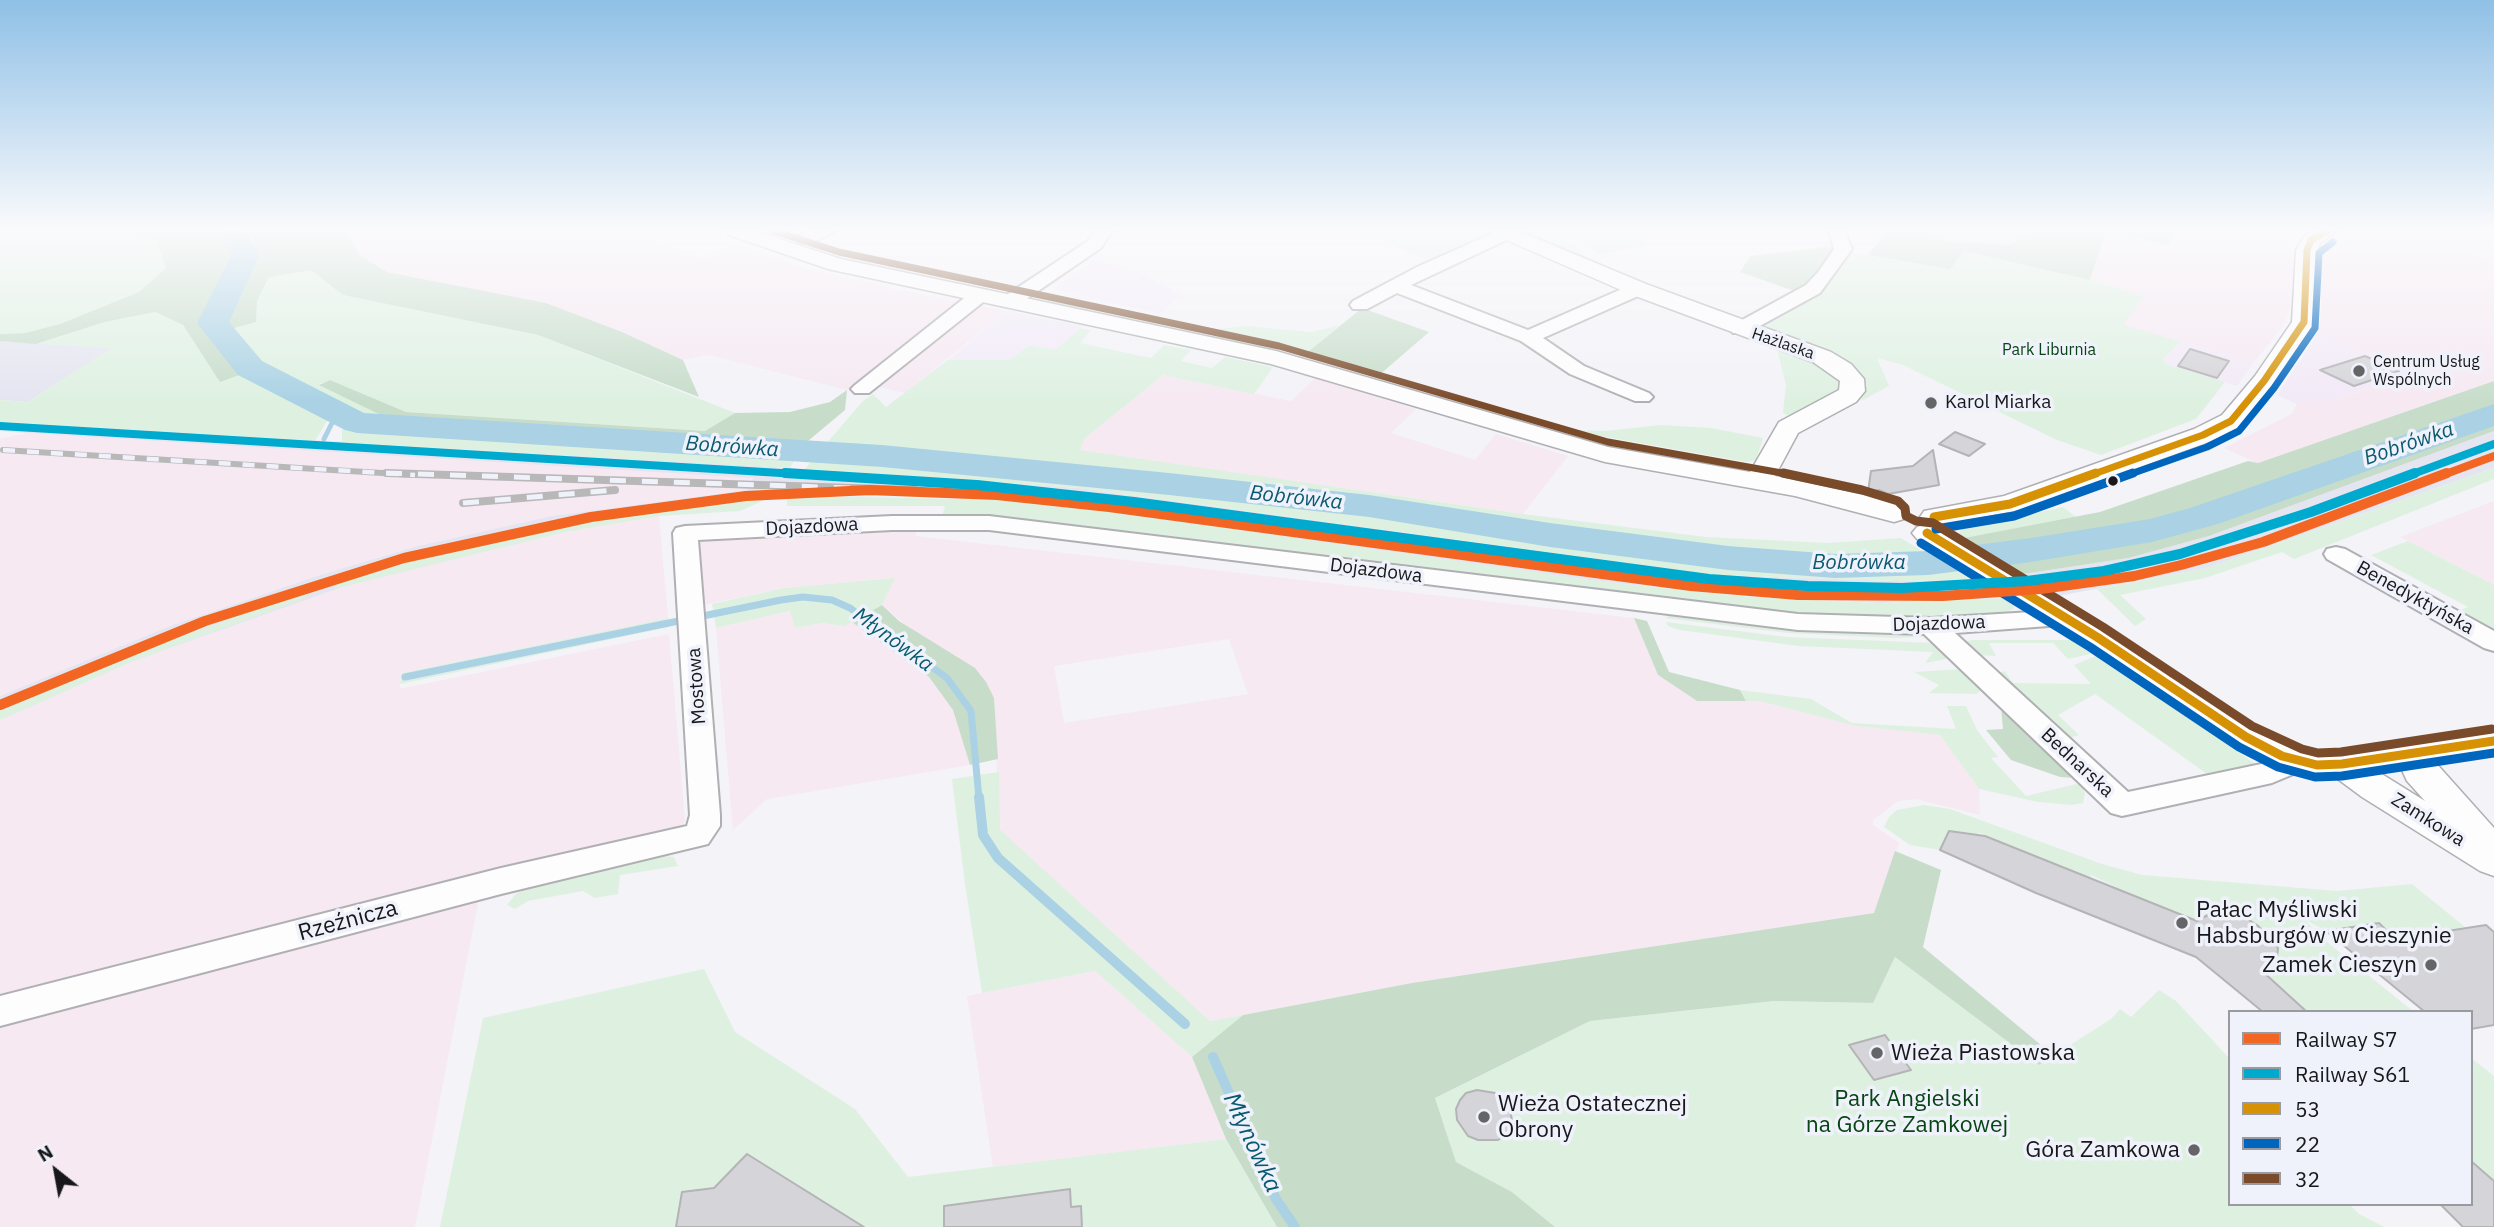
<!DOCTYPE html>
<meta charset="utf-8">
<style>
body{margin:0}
#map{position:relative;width:2494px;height:1227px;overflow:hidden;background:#f3f3f8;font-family:"IBM Plex Sans",sans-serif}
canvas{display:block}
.legend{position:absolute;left:2228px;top:1010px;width:245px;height:196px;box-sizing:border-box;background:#f0f2fb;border:2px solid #9a9ba1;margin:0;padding:9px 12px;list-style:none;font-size:21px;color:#18181b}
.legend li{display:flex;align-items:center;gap:14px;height:35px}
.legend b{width:35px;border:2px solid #9a9ba1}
.north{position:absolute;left:21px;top:1136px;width:70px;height:70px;-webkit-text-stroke:5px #f0f2fb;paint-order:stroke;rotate:329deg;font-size:19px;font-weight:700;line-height:28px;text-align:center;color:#18181b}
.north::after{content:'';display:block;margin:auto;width:24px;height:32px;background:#18181b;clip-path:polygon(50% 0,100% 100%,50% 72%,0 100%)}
</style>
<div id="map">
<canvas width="2494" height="1227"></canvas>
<ul class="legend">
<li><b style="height:9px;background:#f26522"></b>Railway S7</li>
<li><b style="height:9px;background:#00a9ce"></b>Railway S61</li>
<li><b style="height:9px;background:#d69104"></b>53</li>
<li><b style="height:9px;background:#0065bd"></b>22</li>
<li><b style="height:9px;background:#7a4b2a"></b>32</li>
</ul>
<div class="north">N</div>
</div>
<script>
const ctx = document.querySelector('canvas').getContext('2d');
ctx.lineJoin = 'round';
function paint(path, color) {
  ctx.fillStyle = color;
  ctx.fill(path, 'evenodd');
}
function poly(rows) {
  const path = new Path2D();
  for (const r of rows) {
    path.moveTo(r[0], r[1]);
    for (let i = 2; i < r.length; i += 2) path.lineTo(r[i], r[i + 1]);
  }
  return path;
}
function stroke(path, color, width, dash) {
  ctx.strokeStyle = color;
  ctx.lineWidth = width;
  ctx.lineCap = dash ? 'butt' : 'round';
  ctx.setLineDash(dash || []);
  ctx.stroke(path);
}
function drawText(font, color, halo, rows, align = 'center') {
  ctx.font = font + ' "IBM Plex Sans",sans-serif';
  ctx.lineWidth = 7;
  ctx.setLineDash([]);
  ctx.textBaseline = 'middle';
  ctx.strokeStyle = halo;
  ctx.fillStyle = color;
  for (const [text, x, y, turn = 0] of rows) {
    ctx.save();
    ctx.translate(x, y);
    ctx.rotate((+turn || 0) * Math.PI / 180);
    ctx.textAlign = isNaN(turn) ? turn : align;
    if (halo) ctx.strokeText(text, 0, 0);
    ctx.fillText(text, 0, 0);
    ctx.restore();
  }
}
paint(poly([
 [2458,231,2494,231,2494,260,2438,238],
 [1096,257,1143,274,1181,294,1160,314,1054,289],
 [1006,311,1084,326,1055,350,1030,345,1009,360,948,360],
 [2319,332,2412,373,2328,401,2308,401,2297,404,2277,395],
 [2183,342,2254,362,2237,386,2166,364,2163,361,2178,343]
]), '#f2eaf7');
paint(poly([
 [345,231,645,231,639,235,703,257,739,243,806,269,962,303,862,383,847,390,708,355,683,360,622,332,546,303,387,272,360,255],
 [2106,231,2169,246,2175,231,2291,232,2293,272,2290,306,2283,326,2254,362,2122,325,2143,296,2090,280],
 [2340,231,2417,231,2494,260,2494,381,2257,463,2224,448,2292,414,2297,404,2308,401,2328,401,2411,374,2319,332,2322,307,2319,246,2331,233],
 [976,305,1006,311,905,393,875,386],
 [1163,375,1291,401,1315,378,1416,409,1391,433,1475,460,1496,434,1568,456,1523,514,1079,450,1084,439],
 [27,433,753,477,747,490,553,516,414,547,320,575,170,626,0,696,0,439],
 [2494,501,2494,585,2400,537],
 [659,516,668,618,402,673,399,689,669,634,685,822,680,827,0,997,0,720,131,662,345,586,565,532],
 [891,527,917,529,915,536,1634,618,1658,675,1697,701,1759,701,1856,726,1940,735,1979,789,1980,815,1916,799,1898,801,1873,820,1873,825,1899,843,1874,913,1412,983,1210,1021,999,830,994,698,882,605,894,578,784,588,703,605,697,545,704,540],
 [1229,639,1248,694,1064,723,1054,666],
 [791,611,795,628,822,623,845,626,852,622,929,677,953,710,970,765,767,799,733,830,716,628],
 [479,898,415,1227,0,1227,0,1025],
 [1095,971,1192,1057,1226,1139,993,1167,967,996]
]), '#f6e9f2');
paint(poly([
 [0,341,112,348,28,402,0,400],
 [0,422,760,466,1079,488,1714,575,1896,581,1973,580,2006,598,1880,603,1754,597,1603,582,1008,500,888,496,787,497,659,510,659,516,565,532,345,586,131,662,0,720,0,696,170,626,320,575,414,547,552,516,747,490,753,478,27,433,0,431],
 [2494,431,2494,468,2207,568,2058,596,2023,574,2127,558,2209,536]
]), '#e4e5f0');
paint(poly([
 [0,231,130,231,156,239,166,268,139,292,60,324,25,333,0,334],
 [1361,231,1492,231,1493,234,1430,262],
 [1514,231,1556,231,1599,266,1524,236],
 [1628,231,1647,245,1598,255,1573,233],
 [1916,231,2033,231,2011,245,1946,241],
 [1964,250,2090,280,2144,296,2123,325,2183,342,2178,344,2163,360,2166,364,2225,382,2196,419,2101,455,2057,440,1903,365,1877,358,1889,386,1861,401,1867,385,1853,369,1758,329,1785,315,1826,283,1846,253,1950,268],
 [312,269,343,295,538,335,735,413,706,431,406,412,330,380,319,384,393,421,358,419,292,384,252,355,227,330,256,322,257,301,269,277],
 [1035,293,1139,320,1146,319,1184,333,1028,300],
 [155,312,183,325,220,381,242,374,328,419,315,441,0,422,0,400,28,402,111,348,37,344,105,322],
 [1340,325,1304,355,1216,338,1209,330,1246,326,1311,332],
 [1081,328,1091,330,1080,343,1151,358,1164,345,1191,350,1181,361,1212,368,1225,357,1273,367,1254,394,1163,375,1084,439,1080,450,1523,514,1706,537,1828,543,1901,538,1932,557,1838,561,1744,552,1507,525,1121,470,956,453,825,445,863,401,873,394,886,407,948,360,1009,360,1030,345,1055,350],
 [1776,345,1806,355,1843,380,1844,388,1791,417,1783,413,1786,385],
 [342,422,369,432,796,458,790,468,342,443],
 [1661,425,1711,428,1763,438,1756,460,1746,462,1567,430,1605,431],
 [813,459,883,460,1275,499,1601,550,1762,568,1857,571,1949,567,1973,580,1896,581,1714,575,1079,488,805,469],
 [2494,468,2494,479,2294,559,2282,552,2205,578,2120,595,2146,619,2135,626,2097,589,2207,568],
 [811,496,1008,500,1098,510,1604,582,1754,597,1880,603,2006,598,2015,604,2013,609,2007,612,1987,615,1878,620,1782,614,942,516,945,506,787,506,787,497],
 [769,498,740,511,659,516,565,532,334,589,336,583,419,558,494,540,650,511],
 [2063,507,2076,517,1964,538,1958,534,1962,529],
 [2408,541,2494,585,2494,633,2456,612,2468,607,2371,555],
 [895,578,882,605,845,626,822,623,795,628,790,611,716,628,712,604,784,588],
 [308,591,306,598,131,662,0,720,0,710,123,657],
 [1673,613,1789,627,1845,632,1905,632,1924,637,1895,638,1788,633,1665,618],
 [668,618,669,627,400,684,402,673],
 [1666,622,1786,637,1934,643,1949,654,1946,659,1925,663,1933,652,1798,646,1680,630,1668,626],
 [1974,640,2076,640,2094,653,2068,659,2053,643,1989,643,1996,656,1979,655,1970,651,1961,642],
 [2098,655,2258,766,2214,779,2095,694,2058,715,2079,735,2066,739,1995,674,2005,671,2013,683,2091,684,2074,665],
 [1964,669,1982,684,1982,690,1976,694,1929,693,1939,685,1914,672],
 [1740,690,1811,699,1852,723,1956,729,1947,706,1966,706,1977,730,1998,757,1991,758,2026,796,2081,783,2085,794,2083,803,2072,805,2038,802,1979,789,1940,735,1856,726,1759,701,1746,701],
 [999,772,1000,830,1210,1021,1243,1015,1192,1057,1095,971,982,993,965,884,952,779],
 [1924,805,1950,809,2102,864,2142,875,2337,891,2412,884,2465,927,2395,939,2379,923,2326,931,2306,920,2316,933,2414,1012,2307,1012,2261,970,2261,967,2277,958,2275,943,2257,925,2236,913,2217,910,2197,921,2116,890,2116,887,2091,875,2090,879,1986,838,1984,834,1978,833,1978,837,1940,850,1910,845,1884,827,1889,817,1897,810],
 [663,856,674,857,678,866,620,875,618,894,595,898,583,891,528,901,515,909,507,905,515,895,528,887],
 [1895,957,2039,1065,2111,1019,2120,1009,2131,1017,2159,990,2176,1001,2230,1059,2230,1204,2349,1204,2359,1214,2384,1227,1555,1227,1512,1192,1456,1162,1435,1098,1590,1021,1774,1001,1873,1003],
 [704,969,735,1032,855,1109,908,1177,1226,1139,1277,1227,440,1227,483,1018],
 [2471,1058,2494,1076,2494,1181,2471,1161]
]), '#def1e1');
paint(poly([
 [130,231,225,231,235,259,219,289,204,326,242,374,220,382,183,325,155,312,105,322,36,344,0,341,0,334,25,333,60,324,139,292,166,268,156,239],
 [247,231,278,233,288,231,345,231,360,255,387,272,546,303,622,332,683,360,699,397,538,335,343,295,311,270,269,277,257,301,256,322,227,330,222,319,254,256,253,240],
 [1896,231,1916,231,1946,241,2011,245,2033,231,2106,231,2090,280,1964,251,1950,269,1867,255,1887,233],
 [2108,231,2175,231,2169,246],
 [1835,246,1808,282,1797,292,1740,272,1750,256],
 [1362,308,1429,332,1377,377,1304,355],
 [330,380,406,412,705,431,735,413,790,412,830,402,847,390,845,410,802,446,393,421,319,385],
 [2494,381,2494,431,2209,536,2128,558,2023,574,1964,538,2100,512,2248,461,2258,463],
 [882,605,899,621,975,668,986,682,994,698,998,759,970,765,953,710,929,677,852,622],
 [1634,618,1647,621,1669,672,1740,690,1746,701,1697,701,1658,675],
 [2001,707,2077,778,2060,777,2011,760,1986,730,2003,729],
 [1895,851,1941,870,1923,947,2053,1055,2039,1065,1895,957,1873,1003,1774,1001,1590,1021,1435,1098,1456,1162,1512,1192,1555,1227,1277,1227,1226,1139,1192,1057,1243,1015,1412,983,1874,913]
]), '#c7ddca');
stroke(poly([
 [324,439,337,413]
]), '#aad2e4', 5);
stroke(poly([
 [405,677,781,600,803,597,832,600,850,608,947,678,971,711,979,799]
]), '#aad2e4', 7);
stroke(poly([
 [979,797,983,835,998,858,1185,1024],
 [1213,1057,1276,1199,1295,1227]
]), '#aad2e4', 10);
paint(poly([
 [219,231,247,231,259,256,229,322,262,361,364,413,882,445,1169,473,1369,495,1550,523,1728,546,1835,554,1928,551,2031,538,2150,519,2190,508,2494,404,2494,426,2218,524,2152,542,2031,562,1928,575,1835,578,1728,570,1550,547,1369,517,1169,495,882,467,357,433,345,430,238,375,197,323,231,256,219,231]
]), '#aad2e4');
const building = poly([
 [2190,349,2229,361,2217,378,2178,366,2190,349],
 [2365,356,2399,371,2354,386,2320,370,2365,356],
 [1955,432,1985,444,1969,456,1939,444,1955,432],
 [1933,450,1939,485,1888,494,1879,490,1868,492,1871,471,1913,466,1933,450],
 [1949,831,1985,836,2197,921,2217,910,2236,912,2257,925,2275,943,2278,948,2277,958,2261,970,2307,1012,2263,1012,2196,957,2036,893,1940,850,1949,831],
 [2379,923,2395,939,2486,925,2494,932,2494,1025,2471,1029,2471,1012,2425,1012,2326,931,2379,923],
 [1885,1035,1911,1070,1874,1080,1849,1045,1885,1035],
 [1477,1090,1495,1093,1509,1107,1513,1124,1508,1134,1498,1140,1478,1140,1468,1136,1457,1120,1456,1109,1460,1100,1466,1093,1477,1090],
 [747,1154,864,1227,676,1227,682,1192,714,1188,747,1154],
 [2471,1161,2494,1181,2494,1227,2463,1227,2440,1204,2471,1204,2471,1161],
 [1070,1189,1071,1207,1081,1206,1082,1227,944,1227,944,1206,1070,1189]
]);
paint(building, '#d5d4d8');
stroke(building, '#b4b4b7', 2);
const minor = poly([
 [811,231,835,231,812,243,800,243,797,239,800,235,811,231],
 [1095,231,1112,231,1101,248,1016,306,1002,306,1000,302,1002,298,1088,241,1095,231],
 [1498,231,1516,233,1513,237,1411,285,1528,330,1631,285,1645,285,1647,289,1645,293,1543,338,1584,366,1649,393,1653,397,1649,401,1635,401,1570,374,1521,341,1397,293,1367,309,1353,309,1350,305,1353,301,1417,267,1498,231],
 [1829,231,1845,231,1852,249,1820,293,1747,333,1733,333,1730,329,1733,325,1806,285,1819,271,1834,249,1829,231],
 [980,289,987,291,989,295,987,299,869,393,855,393,851,389,855,385,973,291,980,289],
 [892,516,989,516,1798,614,1931,618,2066,610,2075,612,2079,618,2075,624,1955,633,2128,792,2266,763,2298,750,2308,754,2313,761,2308,768,2272,783,2122,816,2111,813,1924,634,1798,630,989,530,892,530,698,540,720,815,720,826,708,844,501,894,0,1026,0,996,501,868,687,826,690,815,673,533,676,528,685,526,892,516],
 [2336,547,2345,549,2494,631,2494,651,2484,648,2327,559,2324,554,2327,549,2336,547]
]);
const tertiary = poly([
 [726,231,756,231,841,259,1276,351,1608,447,1750,472,1779,422,1839,390,1840,381,1813,362,1630,294,1495,235,1492,231,1519,231,1646,284,1831,352,1851,364,1864,379,1865,391,1856,402,1798,433,1775,476,1869,496,1904,507,1908,513,1904,519,1894,522,1795,496,1605,462,1271,364,828,269,729,235,726,231],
 [2312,231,2337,231,2320,243,2318,250,2316,322,2273,386,2240,427,2212,441,2020,510,1934,526,1924,523,1920,517,1924,511,2004,496,2194,429,2222,415,2255,376,2292,322,2296,250,2304,236,2312,231],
 [1927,524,1937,527,2108,630,2258,728,2293,746,2317,752,2342,751,2494,729,2494,753,2435,762,2494,828,2494,876,2480,871,2362,797,2335,777,2317,778,2269,765,2234,746,2086,644,1917,539,1912,533,1917,527,1927,524],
 [2401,768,2407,781,2425,801,2377,771,2401,768]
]);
stroke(minor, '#b0b0b4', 4);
stroke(tertiary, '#b0b0b4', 3);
paint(minor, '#fdfdfe');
paint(tertiary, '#fdfdfe');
const railFar1 = poly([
 [3,450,415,475]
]);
const rail = poly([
 [386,473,915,490],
 [463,503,615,490]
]);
stroke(railFar1, '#b8b8b9', 6);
stroke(rail, '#b8b8b9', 8);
stroke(railFar1, '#f0f2fb', 4.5, [12]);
stroke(rail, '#f0f2fb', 5, [16]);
stroke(poly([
 [2091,475,2203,435,2231,421,2264,381,2304,322,2307,250,2311,240,2327,231]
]), '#d69104', 7);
stroke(poly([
 [1934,517,2010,504,2096,473],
 [1927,533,2097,637,2246,737,2282,756,2317,765,2342,764,2494,741]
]), '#d69104', 9);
stroke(poly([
 [2128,475,2207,447,2239,431,2274,388,2315,328,2319,253,2333,242]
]), '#0065bd', 7);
stroke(poly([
 [1936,529,2014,516,2133,473],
 [1921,543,2090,647,2239,747,2278,767,2315,777,2342,776,2494,753]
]), '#0065bd', 9);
stroke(poly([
 [774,231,839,252,1279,346,1608,442,1793,475]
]), '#7a4b2a', 7);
stroke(poly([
 [1783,473,1862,490,1898,501,1905,508,1906,516,1916,521,1933,523,2103,627,2252,726,2302,749,2318,753,2341,752,2492,729]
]), '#7a4b2a', 9);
stroke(poly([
 [2443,475,2494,456]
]), '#f26522', 8);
stroke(poly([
 [0,705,205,621,404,558,591,517,746,496,870,490,997,495,1109,507,1691,586,1798,595,1943,596,2041,589,2134,576,2181,565,2263,542,2447,473]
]), '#f26522', 10);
stroke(poly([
 [0,426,814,475],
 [2410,475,2494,444]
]), '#00a9ce', 8);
stroke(poly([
 [785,473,977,485,1134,502,1709,579,1808,586,1902,588,2027,581,2104,571,2180,554,2311,512,2415,473]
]), '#00a9ce', 10);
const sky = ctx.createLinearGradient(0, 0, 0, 402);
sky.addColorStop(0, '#8fc0e6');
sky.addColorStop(0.57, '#fafafc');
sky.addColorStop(1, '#fafafc00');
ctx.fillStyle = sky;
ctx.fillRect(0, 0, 2494, 402);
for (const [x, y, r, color] of [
 [2359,371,7,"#656568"],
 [1931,403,7,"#656568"],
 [2113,481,6,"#18181b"],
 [2182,923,7,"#656568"],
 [2431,965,7,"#656568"],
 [1877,1053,7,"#656568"],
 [1484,1117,7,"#656568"],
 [2194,1150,7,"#656568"]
]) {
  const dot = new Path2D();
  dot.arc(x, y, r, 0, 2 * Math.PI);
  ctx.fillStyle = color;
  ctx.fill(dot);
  stroke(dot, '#f0f2fb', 2.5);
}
drawText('16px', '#18181b', '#f0f2fb', [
 ["Hażlaska",1783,344,19]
]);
drawText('16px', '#084514', '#f0f2fb', [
 ["Park Liburnia",2049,350]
]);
drawText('16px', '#18181b', '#f0f2fb', [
 ["Centrum Usług",2373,362],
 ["Wspólnych",2373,380]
], 'left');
drawText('19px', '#18181b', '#f0f2fb', [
 ["Karol Miarka",1945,403]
], 'left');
drawText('19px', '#18181b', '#f0f2fb', [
 ["Dojazdowa",812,527,-3],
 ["Dojazdowa",1376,571,7],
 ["Benedyktyńska",2415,598,29],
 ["Dojazdowa",1939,624,-2],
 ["Mostowa",697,686,-94],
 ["Bednarska",2077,763,43],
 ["Zamkowa",2428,820,32]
]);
drawText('italic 21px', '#095971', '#f0f2fb', [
 ["Bobrówka",2409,444,-19],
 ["Bobrówka",732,447,4],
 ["Bobrówka",1296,498,6],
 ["Bobrówka",1859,563],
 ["Młynówka",893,640,36]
]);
drawText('23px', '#18181b', '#f0f2fb', [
 ["Pałac Myśliwski",2196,910],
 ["Habsburgów w Cieszynie",2196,936],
 ["Zamek Cieszyn",2417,965,"right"],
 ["Wieża Piastowska",1891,1053],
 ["Wieża Ostatecznej",1498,1104],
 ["Obrony",1498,1130],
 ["Góra Zamkowa",2180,1150,"right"]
], 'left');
drawText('23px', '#18181b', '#f0f2fb', [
 ["Rzeźnicza",348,921,-15]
]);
drawText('23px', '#084514', '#f0f2fb', [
 ["Park Angielski",1907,1099],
 ["na Górze Zamkowej",1907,1125]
]);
drawText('italic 24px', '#095971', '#f0f2fb', [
 ["Młynówka",1252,1143,65]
]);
</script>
